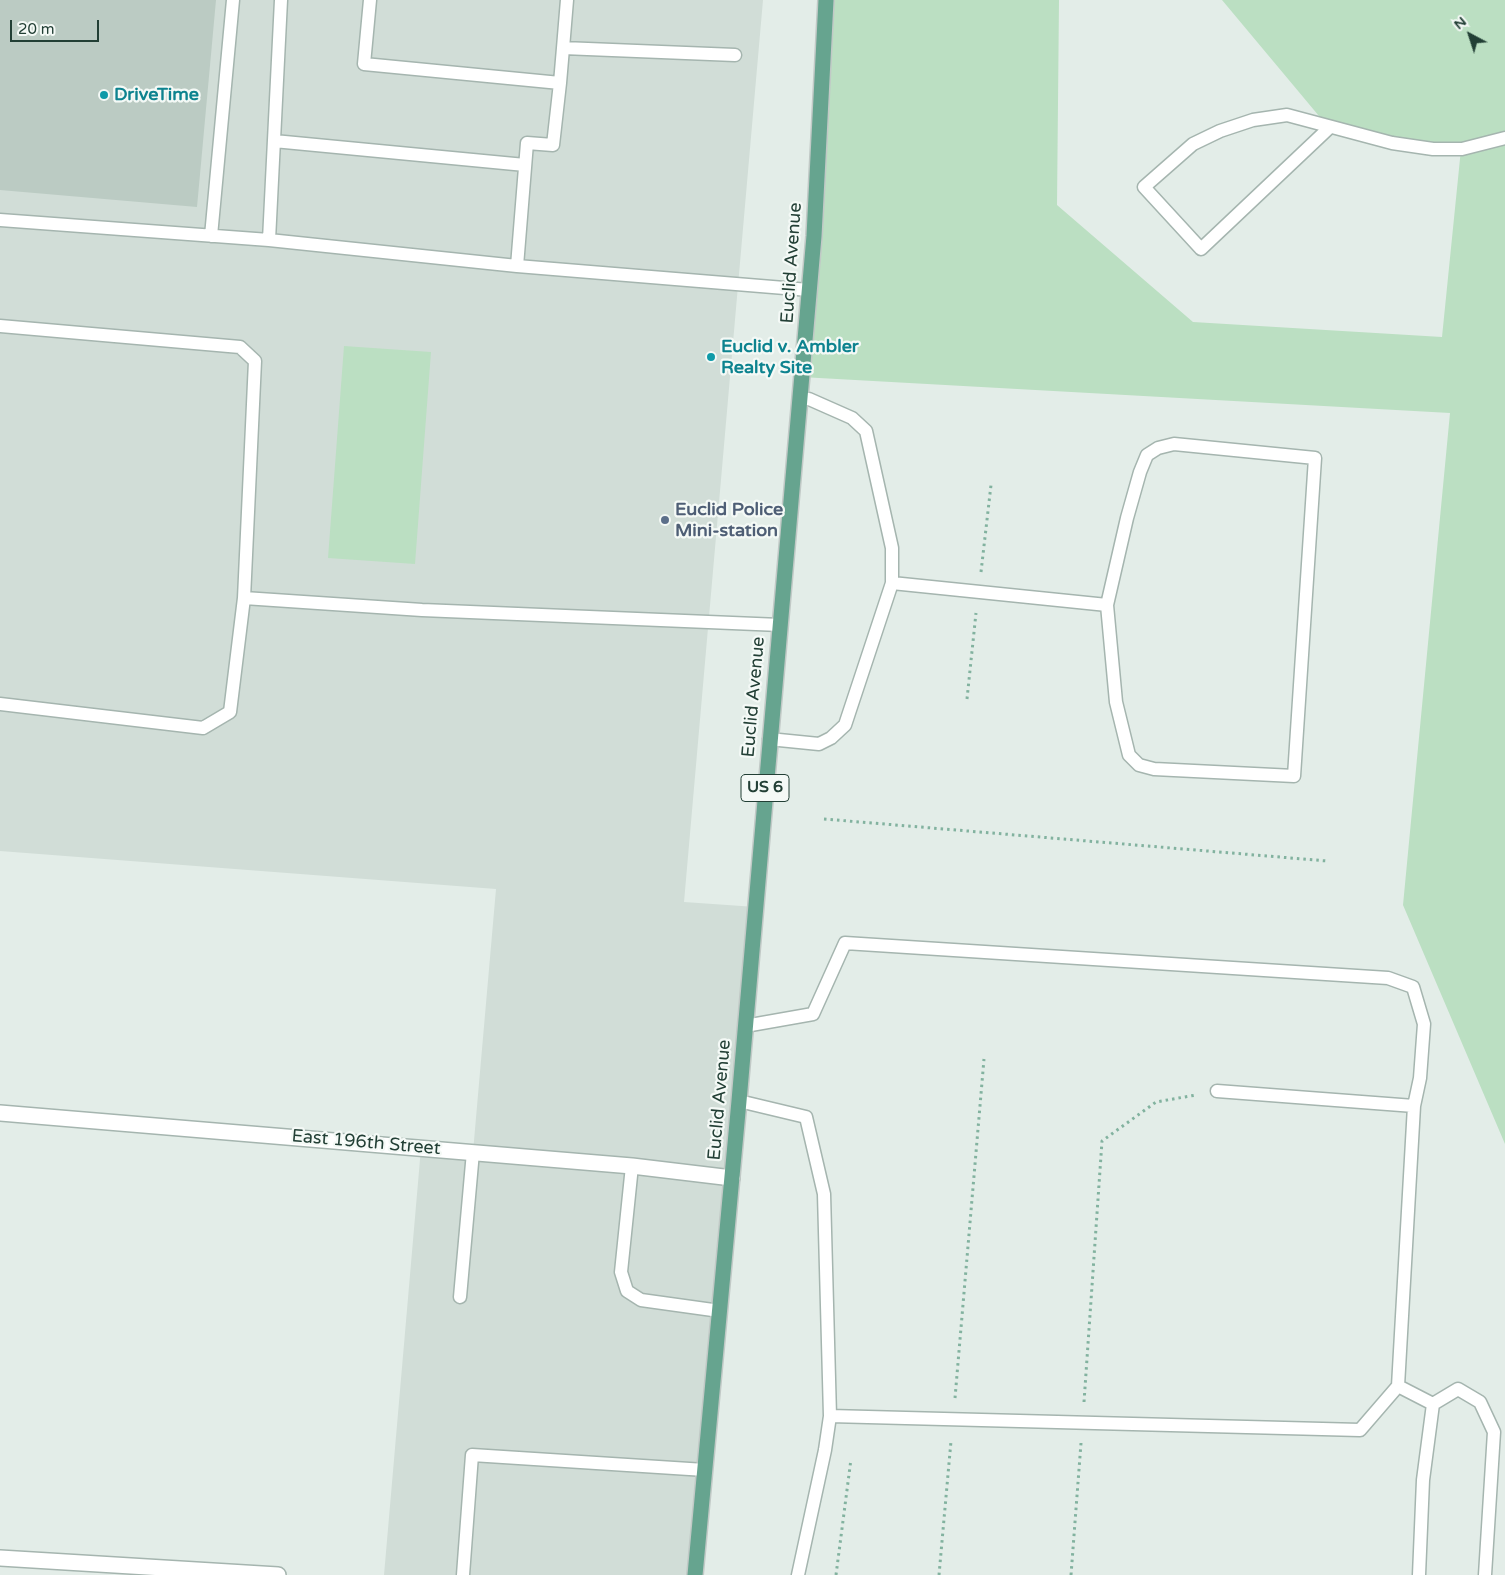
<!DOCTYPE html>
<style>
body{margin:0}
#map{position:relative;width:1505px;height:1575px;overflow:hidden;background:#e3ede8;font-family:"Varela Round",sans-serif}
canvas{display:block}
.north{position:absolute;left:1445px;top:10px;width:50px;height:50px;-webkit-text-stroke:4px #f4f9f6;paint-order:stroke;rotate:320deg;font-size:14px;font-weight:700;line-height:20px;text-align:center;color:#223f35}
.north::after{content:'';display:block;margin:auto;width:18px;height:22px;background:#223f35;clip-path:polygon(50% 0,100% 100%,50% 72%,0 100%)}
.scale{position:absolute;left:10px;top:20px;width:89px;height:22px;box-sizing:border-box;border:2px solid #223f35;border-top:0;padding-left:6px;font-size:15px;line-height:18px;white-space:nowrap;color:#223f35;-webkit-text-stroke:4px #f4f9f6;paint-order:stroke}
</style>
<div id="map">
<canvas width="1505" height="1575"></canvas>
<div class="north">N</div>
<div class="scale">20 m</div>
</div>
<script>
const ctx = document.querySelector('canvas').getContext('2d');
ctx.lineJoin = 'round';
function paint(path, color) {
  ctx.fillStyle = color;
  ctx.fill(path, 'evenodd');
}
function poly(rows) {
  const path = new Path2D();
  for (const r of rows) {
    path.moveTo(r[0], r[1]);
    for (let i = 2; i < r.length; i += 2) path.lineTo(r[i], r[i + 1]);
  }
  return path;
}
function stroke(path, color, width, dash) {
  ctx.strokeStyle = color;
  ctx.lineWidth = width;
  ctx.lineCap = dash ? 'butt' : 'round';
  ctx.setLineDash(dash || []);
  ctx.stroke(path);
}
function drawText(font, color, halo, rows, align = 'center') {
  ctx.font = font + ' "Varela Round",sans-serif';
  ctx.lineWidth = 4.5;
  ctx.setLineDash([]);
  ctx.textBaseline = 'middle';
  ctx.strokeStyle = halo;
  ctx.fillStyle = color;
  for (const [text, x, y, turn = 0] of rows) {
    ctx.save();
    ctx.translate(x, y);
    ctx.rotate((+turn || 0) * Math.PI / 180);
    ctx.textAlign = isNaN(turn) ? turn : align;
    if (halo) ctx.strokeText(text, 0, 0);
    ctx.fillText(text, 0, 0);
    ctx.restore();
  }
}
paint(poly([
 [0,0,763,0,684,902,756,907,695,1575,384,1575,421,1148,473,1152,496,889,0,851]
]), '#d1ddd7');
paint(poly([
 [826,0,1059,0,1057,205,1193,322,1442,337,1461,149,1329,128,1222,0,1505,0,1505,1144,1403,905,1450,413,801,377],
 [344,346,431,352,415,564,328,558]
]), '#bbdfc2');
paint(poly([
 [0,0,216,0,197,207,0,190]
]), '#bbcbc3');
const service = poly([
 [370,0,364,64,560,83,563,48,735,55],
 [563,48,567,0],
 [1329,128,1201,249,1144,187,1193,144,1220,131,1253,120,1287,115,1392,143,1433,149,1462,149,1505,138],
 [274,141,525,165],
 [0,220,269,240,517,266,809,290],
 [211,236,233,0],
 [269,240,281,0],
 [517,266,527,143,553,145,560,83],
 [0,326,240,347,255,361,244,598,230,712,203,728,0,704],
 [892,583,1107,605,1116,702,1129,755,1139,765,1154,769,1294,776,1315,458,1174,444,1158,448,1147,455,1140,472,1127,518,1107,605],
 [244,598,422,610,780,625],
 [769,739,819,744,831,738,845,725,892,583,892,548,866,431,852,418,809,399,799,399],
 [745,1026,813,1014,845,943,1388,978,1413,987,1424,1024,1420,1078,1414,1106],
 [739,1101,806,1117,824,1194,830,1416,825,1450,798,1575],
 [632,1166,621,1272,627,1291,641,1300,720,1311],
 [460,1297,473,1152],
 [1398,1386,1433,1404],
 [1433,1404,1458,1389,1480,1402,1494,1432,1485,1575],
 [830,1416,1360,1430,1398,1386,1414,1106,1217,1091],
 [463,1575,472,1455,705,1470],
 [1419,1575,1423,1480,1433,1404]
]);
const minor = poly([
 [0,1113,632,1166,732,1178],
 [0,1558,278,1575]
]);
const primary = poly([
 [695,1575,739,1101,814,236,826,0]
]);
stroke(service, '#a5b5af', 15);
stroke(minor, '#a5b5af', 18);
stroke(primary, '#c1c9c6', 18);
stroke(poly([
 [981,572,991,485],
 [967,699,976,613],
 [824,819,1327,861],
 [955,1398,984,1059],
 [1084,1402,1102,1141,1156,1102,1196,1095],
 [836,1575,851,1459],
 [939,1575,951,1441],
 [1071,1575,1081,1443]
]), '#82b29f', 3, [2.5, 4]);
stroke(service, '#fff', 12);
stroke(minor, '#fff', 15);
stroke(primary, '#66a48f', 15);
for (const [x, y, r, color] of [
 [104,95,5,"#0f9aa8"],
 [711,357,5,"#0f9aa8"],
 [665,520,5,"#5c6f8a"]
]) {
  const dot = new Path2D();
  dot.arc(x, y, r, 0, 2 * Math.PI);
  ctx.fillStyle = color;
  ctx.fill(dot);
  stroke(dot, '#f4f9f6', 2);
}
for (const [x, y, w] of [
 [765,788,48]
]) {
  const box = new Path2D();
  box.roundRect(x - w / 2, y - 13.5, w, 27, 4);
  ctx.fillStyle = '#f4f9f6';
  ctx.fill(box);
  stroke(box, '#223f35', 1);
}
drawText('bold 16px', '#223f35', null, [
 ["US 6",765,788]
]);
drawText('bold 18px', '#0d838f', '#f4f9f6', [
 ["DriveTime",114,95],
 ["Euclid v. Ambler",721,347],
 ["Realty Site",721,368]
], 'left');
drawText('18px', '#223f35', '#f4f9f6', [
 ["Euclid Avenue",792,263,-86],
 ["Euclid Avenue",754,697,-85],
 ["Euclid Avenue",720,1100,-85],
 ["East 196th Street",366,1143,5]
]);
drawText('bold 18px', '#4e5e75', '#f4f9f6', [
 ["Euclid Police",675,510],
 ["Mini-station",675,531]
], 'left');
</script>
